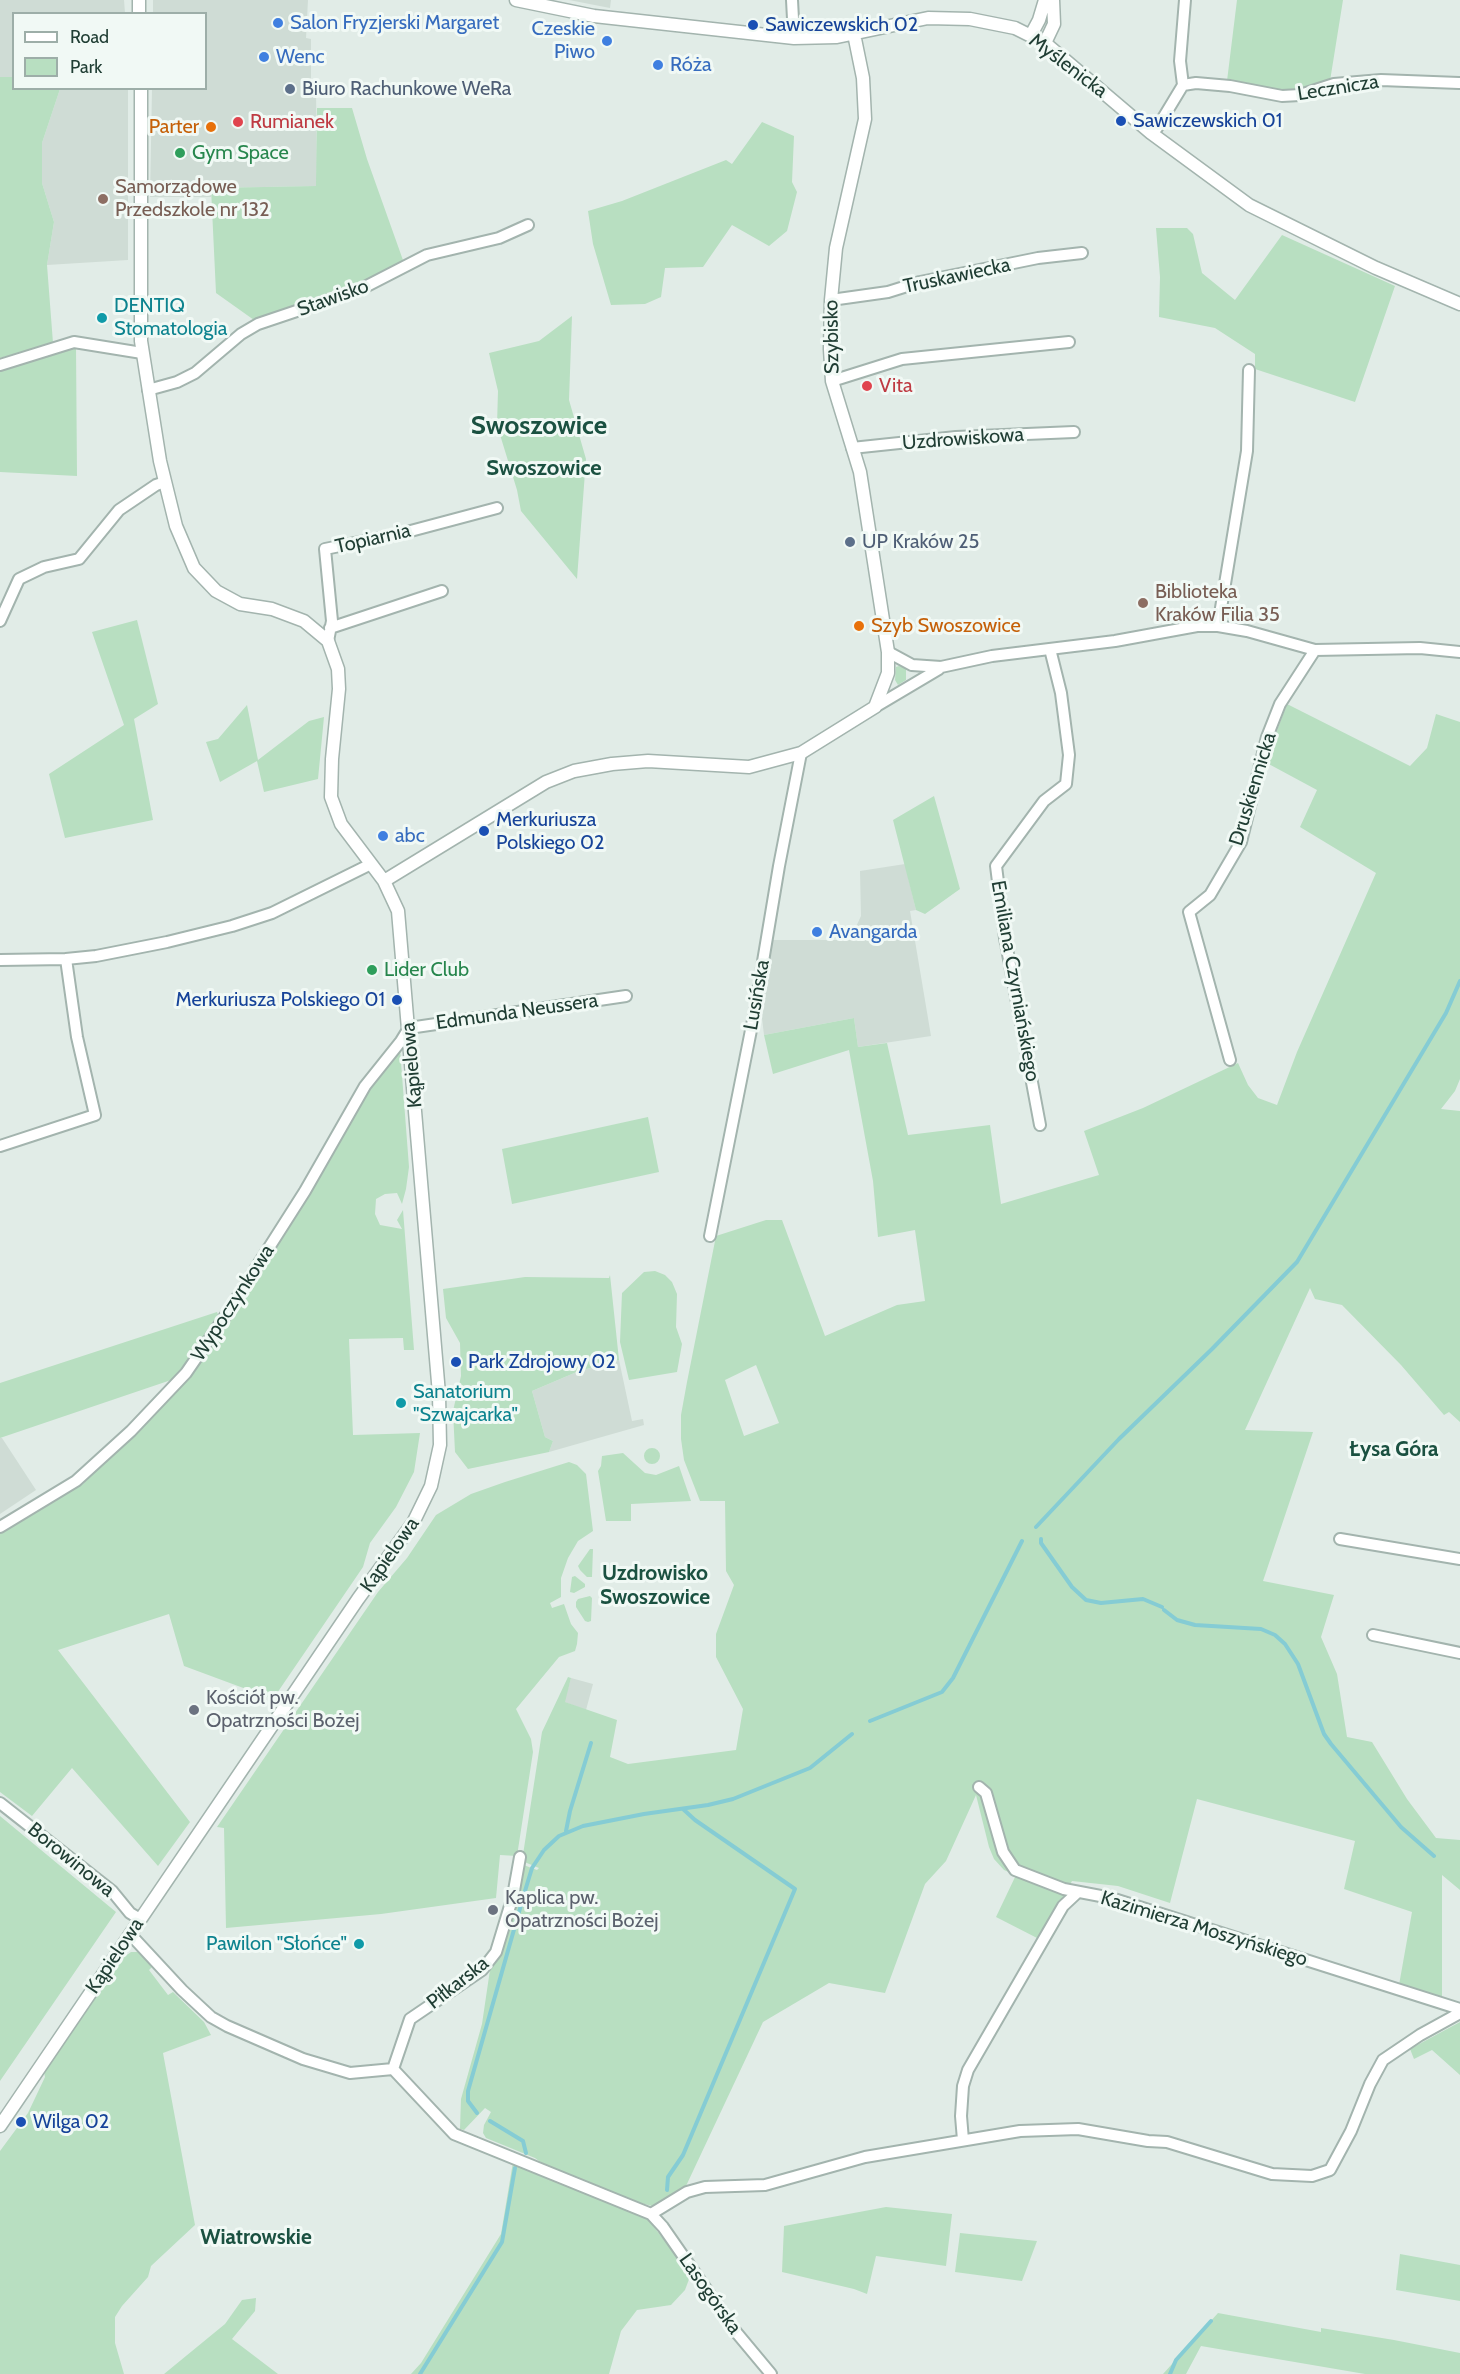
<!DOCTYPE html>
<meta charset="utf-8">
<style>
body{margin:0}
#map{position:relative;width:1460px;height:2374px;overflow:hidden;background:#e1ece7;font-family:Cabin,sans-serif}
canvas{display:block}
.legend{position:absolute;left:12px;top:12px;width:195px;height:78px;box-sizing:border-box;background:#f1f9f5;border:2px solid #9daea8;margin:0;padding:8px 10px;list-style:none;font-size:18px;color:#203e34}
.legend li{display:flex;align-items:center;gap:12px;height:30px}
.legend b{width:30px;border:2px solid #9daea8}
</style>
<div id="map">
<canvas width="1460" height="2374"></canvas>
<ul class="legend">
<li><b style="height:8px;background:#fff"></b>Road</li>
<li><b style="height:16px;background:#b8dfc1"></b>Park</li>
</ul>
</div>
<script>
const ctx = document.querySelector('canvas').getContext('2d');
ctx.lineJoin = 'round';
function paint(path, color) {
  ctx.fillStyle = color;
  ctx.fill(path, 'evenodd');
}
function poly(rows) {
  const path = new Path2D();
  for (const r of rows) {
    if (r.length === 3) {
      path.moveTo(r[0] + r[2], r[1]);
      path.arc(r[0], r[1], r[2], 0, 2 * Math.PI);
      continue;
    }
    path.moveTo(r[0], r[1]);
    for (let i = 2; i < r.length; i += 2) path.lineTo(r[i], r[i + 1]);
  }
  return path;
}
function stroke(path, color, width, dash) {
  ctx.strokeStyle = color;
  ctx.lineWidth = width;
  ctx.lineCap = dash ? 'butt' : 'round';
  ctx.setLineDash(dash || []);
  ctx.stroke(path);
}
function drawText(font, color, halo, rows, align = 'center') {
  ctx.font = font + ' Cabin,sans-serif';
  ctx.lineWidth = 6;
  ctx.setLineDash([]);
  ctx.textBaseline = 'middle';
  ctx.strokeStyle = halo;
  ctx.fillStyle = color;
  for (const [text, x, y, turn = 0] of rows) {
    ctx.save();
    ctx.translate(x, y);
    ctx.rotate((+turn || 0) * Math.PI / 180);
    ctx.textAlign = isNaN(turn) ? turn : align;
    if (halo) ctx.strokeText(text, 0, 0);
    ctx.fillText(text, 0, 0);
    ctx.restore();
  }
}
paint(poly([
 [0,0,124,0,125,13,14,14,13,77,0,77],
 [153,0,308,0,306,38,311,39,311,87,316,87,317,186,211,188,211,197,150,197,152,89,206,88,206,14,153,13],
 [569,0,611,0,610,8],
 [60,89,128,89,128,260,47,265,54,222,42,183,42,143],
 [905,864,916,910,910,911,931,1036,858,1047,854,1018,764,1035,761,1010,770,940,854,940,854,931,861,916,860,871],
 [619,1360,632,1421,643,1419,644,1425,549,1452,553,1441,545,1437,532,1391,579,1371],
 [0,1438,2,1438,36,1490,0,1514],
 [571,1678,593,1684,586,1710,564,1702]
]), '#cfdcd5');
paint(poly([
 [1237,0,1343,0,1330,81,1308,89,1284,92,1227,81],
 [0,77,13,77,14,88,60,89,42,143,42,183,54,222,47,265,53,343,0,358],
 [317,108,352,108,367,159,404,263,384,274,318,301,254,320,216,293,211,188,316,186],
 [762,122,794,136,792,182,797,192,787,231,769,246,732,225,703,267,665,268,661,297,645,304,611,305,593,244,588,211,622,201,726,160,732,164],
 [1156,228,1187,228,1193,234,1202,273,1235,300,1282,235,1395,286,1355,402,1255,369,1255,354,1215,328,1159,317,1160,277],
 [572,316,569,400,586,459,577,579,521,511,517,490,497,425,498,391,489,353,539,341],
 [76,347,77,476,0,472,0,369],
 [137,620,158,704,134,719,153,820,65,838,49,774,124,725,92,632],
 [899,666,906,668,906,680,898,685,895,680,896,667],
 [1287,704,1410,766,1427,748,1436,714,1460,722,1460,1079,1455,1091,1441,1109,1460,1111,1460,1422,1449,1412,1444,1415,1401,1365,1342,1305,1315,1299,1310,1288,1245,1430,1313,1432,1263,1581,1334,1595,1321,1637,1337,1674,1347,1737,1372,1742,1407,1799,1436,1838,1460,1840,1460,1890,1442,1875,1442,1997,1399,1985,1412,1912,1344,1889,1355,1841,1197,1799,1170,1903,1118,1886,1072,1881,1039,1939,996,1917,1016,1875,1004,1870,994,1859,989,1847,976,1795,946,1861,925,1884,885,1993,829,1983,763,2022,686,2186,652,2206,633,2201,543,2164,535,2158,486,2138,483,2133,484,2125,491,2112,485,2108,464,2130,460,2129,461,2099,482,2024,491,1963,521,1864,537,1870,539,1868,522,1861,542,1732,568,1677,571,1678,565,1702,617,1720,610,1757,628,1764,736,1750,743,1709,716,1657,716,1634,734,1585,726,1571,725,1501,700,1501,684,1460,681,1439,681,1415,687,1382,716,1236,766,1220,782,1220,825,1336,897,1305,925,1301,915,1230,878,1237,873,1181,849,1050,773,1074,764,1035,854,1018,858,1047,887,1043,908,1135,990,1125,1001,1204,1099,1175,1084,1131,1143,1108,1238,1063,1248,1085,1258,1098,1277,1105,1297,1052,1376,873,1300,827,1317,790,1265,762],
 [756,1365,779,1423,744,1436,725,1380],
 [247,705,258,760,309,721,324,717,318,779,264,792,257,761,220,782,206,742,218,739],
 [934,796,960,889,925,914,916,910,893,820],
 [400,1049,409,1167,406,1189,402,1204,397,1193,385,1194,376,1199,375,1214,380,1225,402,1229,397,1220,403,1210,414,1350,404,1350,403,1338,349,1339,353,1435,420,1433,414,1472,396,1507,370,1543,363,1567,273,1699,184,1666,169,1614,58,1650,190,1822,158,1866,72,1768,32,1816,0,1792,0,1533,83,1484,190,1374,236,1309,307,1195,371,1084],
 [648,1117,659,1172,512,1204,502,1149],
 [655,1271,665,1275,672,1282,677,1294,676,1327,682,1344,677,1372,629,1380,620,1342,622,1293,644,1272],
 [610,1275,619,1360,579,1371,532,1391,545,1437,553,1441,549,1452,468,1469,455,1452,453,1411,461,1376,460,1343,446,1318,443,1289,525,1277,609,1278],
 [217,1312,219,1317,185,1368,174,1379,0,1438,0,1383],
 [652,1456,8],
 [623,1453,645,1473,656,1475,679,1466,691,1501,631,1504,631,1521,606,1521,598,1471,601,1466,602,1456],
 [569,1462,577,1465,586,1474,593,1531,578,1541,568,1558,561,1578,561,1597,550,1603,552,1608,564,1604,571,1624,578,1633,577,1644,575,1651,559,1657,516,1709,531,1739,533,1752,517,1856,500,1855,496,1898,381,1914,226,1928,224,1828,217,1827,378,1592,407,1558,436,1515,471,1494,505,1482],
 [590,1549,593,1549,592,1577,587,1577,580,1570,578,1566],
 [575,1576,585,1584,585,1587,574,1593,570,1592,572,1577],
 [590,1596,592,1598,591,1621,588,1622,585,1621,576,1607,576,1602,578,1599],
 [0,1816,116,1912,0,2081],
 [131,1952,138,1952,152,1967,149,1970,168,1995,173,1992,204,2022,211,2035,163,2053,195,2225,151,2266,148,2277,122,2306,115,2317,115,2343,124,2374,0,2374,0,2151,28,2113,45,2077,44,2072,124,1957],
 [1460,2022,1460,2075,1432,2050,1414,2059,1410,2049],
 [513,2162,646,2217,691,2274,685,2290,671,2305,637,2310,621,2331,609,2374,411,2374,421,2363,501,2234],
 [886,2207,952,2214,946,2266,876,2256,867,2294,854,2289,782,2272,784,2226],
 [960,2233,1037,2241,1022,2281,955,2272],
 [1400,2254,1460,2265,1460,2301,1396,2290],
 [256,2298,255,2311,232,2339,278,2374,164,2374,225,2324,242,2300],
 [1218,2313,1321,2332,1321,2328,1394,2340,1460,2353,1460,2374,1365,2374,1201,2346,1186,2374,1163,2374]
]), '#b8dfc1');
stroke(poly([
 [1036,1527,1119,1439,1212,1349,1297,1262,1446,1013,1460,981],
 [1041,1539,1041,1543,1072,1587,1086,1600,1101,1603,1143,1599,1162,1607],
 [1164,1610,1177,1620,1195,1625,1261,1629,1275,1635,1285,1644,1298,1664,1324,1734,1331,1744,1401,1827,1434,1856],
 [870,1721,942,1692,953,1678,1022,1541],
 [566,1831,570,1811,591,1743],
 [477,2113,468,2101,468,2091,525,1891,532,1868,544,1850,559,1836,583,1826,644,1814,708,1805,733,1799,810,1768,852,1734],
 [490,2121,523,2141,526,2153],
 [667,2190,668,2177,683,2155,795,1889,695,1820,683,1809],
 [420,2374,502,2242,515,2168],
 [1170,2374,1176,2360,1211,2321]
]), '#85ccd4', 4);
const minor = poly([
 [792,0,794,38],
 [1183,85,1196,83,1230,86,1282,96,1300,95,1334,84,1381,80,1459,83],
 [1151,133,1157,128,1183,85,1180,61,1185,0],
 [831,300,888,292,920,282,1038,258,1082,253],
 [0,365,74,342,142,353],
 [832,381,902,359,1069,342],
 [148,390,177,382,195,373,241,334,258,324,359,290,427,255,499,238,528,225],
 [852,448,956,437,1074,432],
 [0,621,19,579,44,567,79,559,119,510,156,485,165,482],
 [1218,626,1247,451,1249,370],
 [330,628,442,591],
 [328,641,332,621,325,549,403,533,497,508],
 [888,652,912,665,941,667,992,656,1115,641,1197,626,1218,626,1247,631,1315,650,1420,648,1460,652],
 [875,707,939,669],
 [0,960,66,959,96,956,167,942,232,926,272,913,371,864],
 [1230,1060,1189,912,1210,895,1241,842,1267,737,1280,704,1315,650],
 [1040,1125,1005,938,996,866,1044,801,1066,784,1069,755,1061,693,1050,649],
 [0,1146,95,1115,77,1037,66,959],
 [710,1236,754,1015,779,866,801,753],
 [0,1527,76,1481,131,1431,186,1373,228,1312,305,1191,365,1086,401,1041,409,1028,626,996],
 [1340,1539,1460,1559],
 [1373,1635,1460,1653],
 [979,1787,986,1793,1003,1852,1015,1870,1064,1889,1111,1898,1460,2009],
 [0,1803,112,1891,130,1913,140,1919],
 [130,1934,182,1990,211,2017,227,2026,303,2059,350,2073,393,2069,454,2134,651,2214,687,2192,705,2187,765,2185,865,2157,1020,2131,1078,2129,1148,2141,1167,2142,1272,2174,1312,2176,1330,2170,1351,2131,1370,2084,1383,2060,1420,2035,1460,2013],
 [393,2069,410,2019,482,1970,496,1952,513,1896,520,1857],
 [963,2140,961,2116,963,2086,968,2070,1063,1906,1078,1892],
 [651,2214,663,2227,736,2332,771,2374]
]);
const tertiary = poly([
 [139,0,139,14],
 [516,0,594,16,794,38,837,37,928,18,970,19,1015,28,1045,43,1151,133,1249,205,1376,268,1460,304],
 [1031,35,1039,20,1045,0],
 [1045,43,1054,24,1053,0],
 [384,881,546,782,574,771,612,764,648,761,749,767,801,753,875,707,888,673,888,652,860,472,832,381,830,349,831,300,836,248,865,119,863,78,854,34],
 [0,2126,358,1599,413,1523,431,1486,440,1445,439,1394,398,911,384,881,341,824,331,797,332,759,339,689,338,669,328,641,304,621,272,609,240,604,216,591,194,568,176,526,160,461,141,341,141,88]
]);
stroke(minor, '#a3b4ae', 14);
stroke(tertiary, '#a3b4ae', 15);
stroke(minor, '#fff', 10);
stroke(tertiary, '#fff', 12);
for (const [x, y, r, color] of [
 [278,23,6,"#3f7fe0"],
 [753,25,6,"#1a4fb4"],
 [607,41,6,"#3f7fe0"],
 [264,57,6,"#3f7fe0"],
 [658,65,6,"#3f7fe0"],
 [290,89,6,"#5c6f8a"],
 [1121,121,6,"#1a4fb4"],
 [238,122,6,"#e0444e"],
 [211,127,6,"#e8710a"],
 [180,153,6,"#2e9e5b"],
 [103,199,6,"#8d6e63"],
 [102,318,6,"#0f9aa8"],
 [867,386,6,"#e0444e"],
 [850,542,6,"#5c6f8a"],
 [1143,603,6,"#8d6e63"],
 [859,626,6,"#e8710a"],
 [484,831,6,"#1a4fb4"],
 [383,836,6,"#3f7fe0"],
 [817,932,6,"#3f7fe0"],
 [372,970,6,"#2e9e5b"],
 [397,1000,6,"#1a4fb4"],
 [456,1362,6,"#1a4fb4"],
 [401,1403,6,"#0f9aa8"],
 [194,1710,6,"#6b7280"],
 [493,1910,6,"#6b7280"],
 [359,1944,6,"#0f9aa8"],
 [21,2122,6,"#1a4fb4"]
]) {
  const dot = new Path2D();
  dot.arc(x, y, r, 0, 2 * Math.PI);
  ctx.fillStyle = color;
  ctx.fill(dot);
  stroke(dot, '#f1f9f5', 2);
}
drawText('20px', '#366cbe', '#f1f9f5', [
 ["Salon Fryzjerski Margaret",290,23],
 ["Czeskie",595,29,"right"],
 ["Piwo",595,52,"right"],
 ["Wenc",276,57],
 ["Róża",670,65],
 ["abc",395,836],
 ["Avangarda",829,932]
], 'left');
drawText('20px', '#164399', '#f1f9f5', [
 ["Sawiczewskich 02",765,25],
 ["Sawiczewskich 01",1133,121],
 ["Merkuriusza",496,820],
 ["Polskiego 02",496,843],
 ["Merkuriusza Polskiego 01",385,1000,"right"],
 ["Park Zdrojowy 02",468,1362],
 ["Wilga 02",33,2122]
], 'left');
drawText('20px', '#203e34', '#f1f9f5', [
 ["Myślenicka",1068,66,37],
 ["Lecznicza",1338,88,-9],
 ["Truskawiecka",957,276,-12],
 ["Stawisko",333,298,-20],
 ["Szybisko",832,337,-91],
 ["Uzdrowiskowa",963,439,-4],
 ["Topiarnia",373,539,-13],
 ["Druskiennicka",1253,789,-73],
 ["Emiliana Czyrniańskiego",1015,981,80],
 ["Lusińska",757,995,-80],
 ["Edmunda Neussera",517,1012,-8],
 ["Kąpielowa",412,1065,-95],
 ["Wypoczynkowa",233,1303,-57],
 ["Kąpielowa",390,1555,-55],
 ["Borowinowa",71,1860,39],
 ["Kazimierza Moszyńskiego",1204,1929,17],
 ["Kąpielowa",115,1956,-56],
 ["Piłkarska",458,1983,-38],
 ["Lasogórska",710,2294,55]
]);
drawText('20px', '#4e5e75', '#f1f9f5', [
 ["Biuro Rachunkowe WeRa",302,89],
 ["UP Kraków 25",862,542]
], 'left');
drawText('20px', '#be3a42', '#f1f9f5', [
 ["Rumianek",250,122],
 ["Vita",879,386]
], 'left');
drawText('20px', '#c56008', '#f1f9f5', [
 ["Parter",199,127],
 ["Szyb Swoszowice",871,626,"left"]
], 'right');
drawText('20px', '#27864d', '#f1f9f5', [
 ["Gym Space",192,153],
 ["Lider Club",384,970]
], 'left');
drawText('20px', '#785e54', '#f1f9f5', [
 ["Samorządowe",115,187],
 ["Przedszkole nr 132",115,210],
 ["Biblioteka",1155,592],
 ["Kraków Filia 35",1155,615]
], 'left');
drawText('20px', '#0d838f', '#f1f9f5', [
 ["DENTIQ",114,306],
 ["Stomatologia",114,329],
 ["Sanatorium",413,1392],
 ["\"Szwajcarka\"",413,1415],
 ["Pawilon \"Słońce\"",347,1944,"right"]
], 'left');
drawText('20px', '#5b616d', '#f1f9f5', [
 ["Kościół pw.",206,1698],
 ["Opatrzności Bożej",206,1721],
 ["Kaplica pw.",505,1898],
 ["Opatrzności Bożej",505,1921]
], 'left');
drawText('bold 21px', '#1b5141', '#f1f9f5', [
 ["Łysa Góra",1394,1450],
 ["Uzdrowisko",655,1574],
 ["Swoszowice",655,1598],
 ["Wiatrowskie",256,2238]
]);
drawText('bold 22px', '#1b5141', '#f1f9f5', [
 ["Swoszowice",544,469]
]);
drawText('bold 26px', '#1b5141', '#f1f9f5', [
 ["Swoszowice",539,426]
]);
</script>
